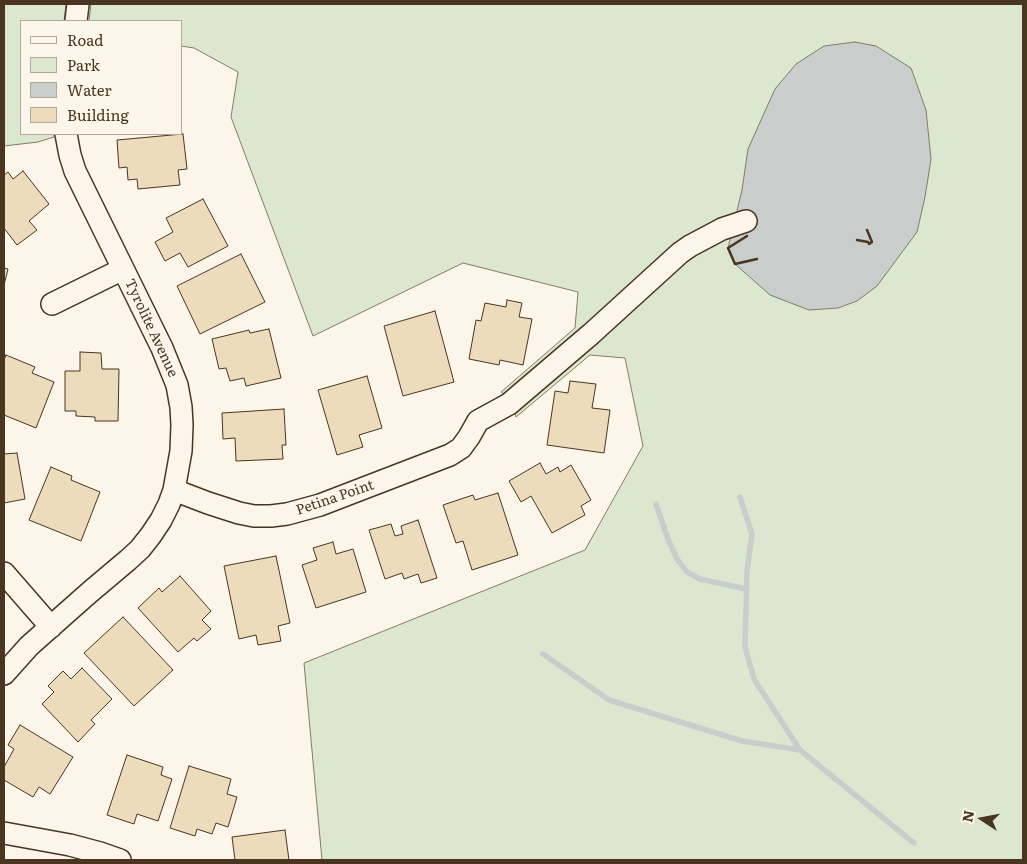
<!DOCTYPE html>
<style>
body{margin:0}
#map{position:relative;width:1027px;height:864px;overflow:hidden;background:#fbf6e9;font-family:Literata,serif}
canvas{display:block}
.frame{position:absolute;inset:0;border:5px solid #4a3520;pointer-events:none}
.legend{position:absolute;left:20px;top:20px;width:162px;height:115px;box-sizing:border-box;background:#fbf6e9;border:1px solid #b4a999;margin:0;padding:6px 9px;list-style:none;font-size:15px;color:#4a3520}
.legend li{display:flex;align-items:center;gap:10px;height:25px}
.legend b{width:25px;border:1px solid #b4a999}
.north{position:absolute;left:957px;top:794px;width:50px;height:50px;-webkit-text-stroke:4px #fbf6e9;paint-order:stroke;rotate:281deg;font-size:14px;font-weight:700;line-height:20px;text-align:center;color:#4a3520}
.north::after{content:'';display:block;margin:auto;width:18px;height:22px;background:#4a3520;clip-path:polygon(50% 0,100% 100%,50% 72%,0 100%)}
</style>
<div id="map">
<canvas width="1027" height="864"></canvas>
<div class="frame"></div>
<ul class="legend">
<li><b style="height:6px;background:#fbf6e9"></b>Road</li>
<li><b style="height:14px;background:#dce7d0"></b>Park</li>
<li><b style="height:14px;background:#c9cecd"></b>Water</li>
<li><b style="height:14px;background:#ecdcbc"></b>Building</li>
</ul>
<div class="north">N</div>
</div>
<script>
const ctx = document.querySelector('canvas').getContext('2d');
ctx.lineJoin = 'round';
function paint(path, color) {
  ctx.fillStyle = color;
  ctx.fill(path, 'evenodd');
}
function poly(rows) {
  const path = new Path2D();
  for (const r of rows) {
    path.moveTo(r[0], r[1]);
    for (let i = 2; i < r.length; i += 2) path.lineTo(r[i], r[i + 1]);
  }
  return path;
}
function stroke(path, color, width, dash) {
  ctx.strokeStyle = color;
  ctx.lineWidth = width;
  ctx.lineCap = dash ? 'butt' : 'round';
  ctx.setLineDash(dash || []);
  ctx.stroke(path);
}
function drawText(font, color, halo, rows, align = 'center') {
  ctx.font = font + ' Literata,serif';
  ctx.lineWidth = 4;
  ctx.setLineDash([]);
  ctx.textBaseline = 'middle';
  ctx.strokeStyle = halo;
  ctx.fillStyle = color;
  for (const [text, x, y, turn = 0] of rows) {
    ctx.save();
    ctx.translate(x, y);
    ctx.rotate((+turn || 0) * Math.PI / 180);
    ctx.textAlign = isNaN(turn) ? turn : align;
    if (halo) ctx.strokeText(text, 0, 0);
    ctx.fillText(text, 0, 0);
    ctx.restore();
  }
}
const green = poly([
 [4,4,66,4,64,21,21,21,21,134,54,134,54,137,38,142,4,146,4,4],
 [91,4,1023,4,1023,860,322,860,304,663,585,550,643,446,625,358,590,355,516,417,512,404,507,397,501,392,575,328,578,292,463,263,313,336,231,117,238,72,194,48,181,46,181,21,89,21,91,4]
]);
paint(green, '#dce7d0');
stroke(green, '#887966', 1);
const water = poly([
 [855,42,876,46,911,68,926,110,931,159,925,197,917,232,877,286,857,301,838,308,809,310,770,295,735,264,728,248,742,190,748,149,775,89,796,64,824,46,855,42]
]);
paint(water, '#c9cecd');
stroke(water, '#887966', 1);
stroke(poly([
 [740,497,752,534,747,571,745,647,754,679,800,750,914,843],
 [656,504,668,539,677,559,687,572,700,579,746,589],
 [543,654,609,700,742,741,800,750]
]), '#c9cecd', 5.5);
const building = poly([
 [183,134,187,169,178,170,180,185,138,189,137,179,128,180,127,167,119,168,117,140,183,134],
 [23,171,49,204,29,221,37,230,17,245,4,228,4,175,8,172,13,179,23,171],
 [203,199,228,246,188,267,180,253,165,261,155,242,173,232,166,218,203,199],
 [241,254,265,302,200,334,177,286,241,254],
 [4,268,8,269,4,285,4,268],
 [507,300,522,303,519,317,532,319,523,365,500,360,499,365,469,359,476,320,481,321,485,303,506,307,507,300],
 [435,311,454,382,403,396,384,326,435,311],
 [269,329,281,378,246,386,244,378,230,381,226,368,219,369,212,339,249,330,250,333,269,329],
 [80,352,101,353,102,369,119,369,118,421,95,421,95,417,76,416,76,411,65,411,65,371,80,371,80,352],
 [6,355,35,367,32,373,54,382,36,428,4,415,4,360,6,355],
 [367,376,382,428,359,435,363,447,337,455,318,390,367,376],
 [570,381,596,384,592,408,610,410,604,453,547,445,555,391,568,393,570,381],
 [284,409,286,445,282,445,283,459,236,461,235,438,223,439,222,413,284,409],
 [17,453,25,499,4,503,4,454,17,453],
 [540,463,546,474,558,467,560,472,571,465,591,500,581,506,585,515,552,533,531,496,521,502,509,481,540,463],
 [51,467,72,476,71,480,100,492,81,541,29,520,51,467],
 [498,493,518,555,472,570,463,541,456,543,443,505,473,495,475,500,498,493],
 [418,520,437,578,421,583,418,574,404,579,402,573,385,579,369,530,391,524,395,536,403,534,401,526,418,520],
 [333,542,336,554,353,549,366,592,316,608,302,565,317,560,313,548,333,542],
 [276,556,290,623,278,626,281,641,258,645,256,635,239,639,224,566,276,556],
 [180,576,211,611,202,620,211,629,197,641,194,638,178,652,138,608,159,588,162,592,180,576],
 [123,617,173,670,134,706,84,653,123,617],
 [82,668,112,699,91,720,95,724,78,742,42,704,54,692,48,686,63,671,71,679,82,668],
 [20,725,73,757,50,794,39,787,33,797,4,780,4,767,14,749,8,745,20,725],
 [127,755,163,767,161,775,172,779,158,821,137,814,134,824,107,815,127,755],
 [189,766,231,779,227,794,237,797,228,827,216,823,212,834,197,829,195,836,170,828,189,766],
 [285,830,289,860,235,860,232,837,285,830]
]);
paint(building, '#ecdcbc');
stroke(building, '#4a3520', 1);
const minor = poly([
 [76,21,78,4],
 [52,304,123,269],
 [174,490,208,503,239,513,254,516,271,516,287,514,320,505,450,455,461,448,469,437,478,421,509,404,591,334,680,253,690,246,722,229,746,221],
 [4,573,51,627],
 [4,674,29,646,90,592,128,560,140,549,151,535,161,520,169,504,174,490,181,451,182,425,181,407,177,385,162,348,75,171,70,155,66,134],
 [4,833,70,845,100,853,120,860]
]);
stroke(minor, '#4a3520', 24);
stroke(minor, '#fbf6e9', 21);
stroke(poly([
 [747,236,728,248,735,264,757,259],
 [857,240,868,242,869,244,872,242,867,230]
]), '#4a3520', 2.5);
drawText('14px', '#4a3520', '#fbf6e9', [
 ["Tyrolite Avenue",151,328,65],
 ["Petina Point",335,498,-19]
]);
</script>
